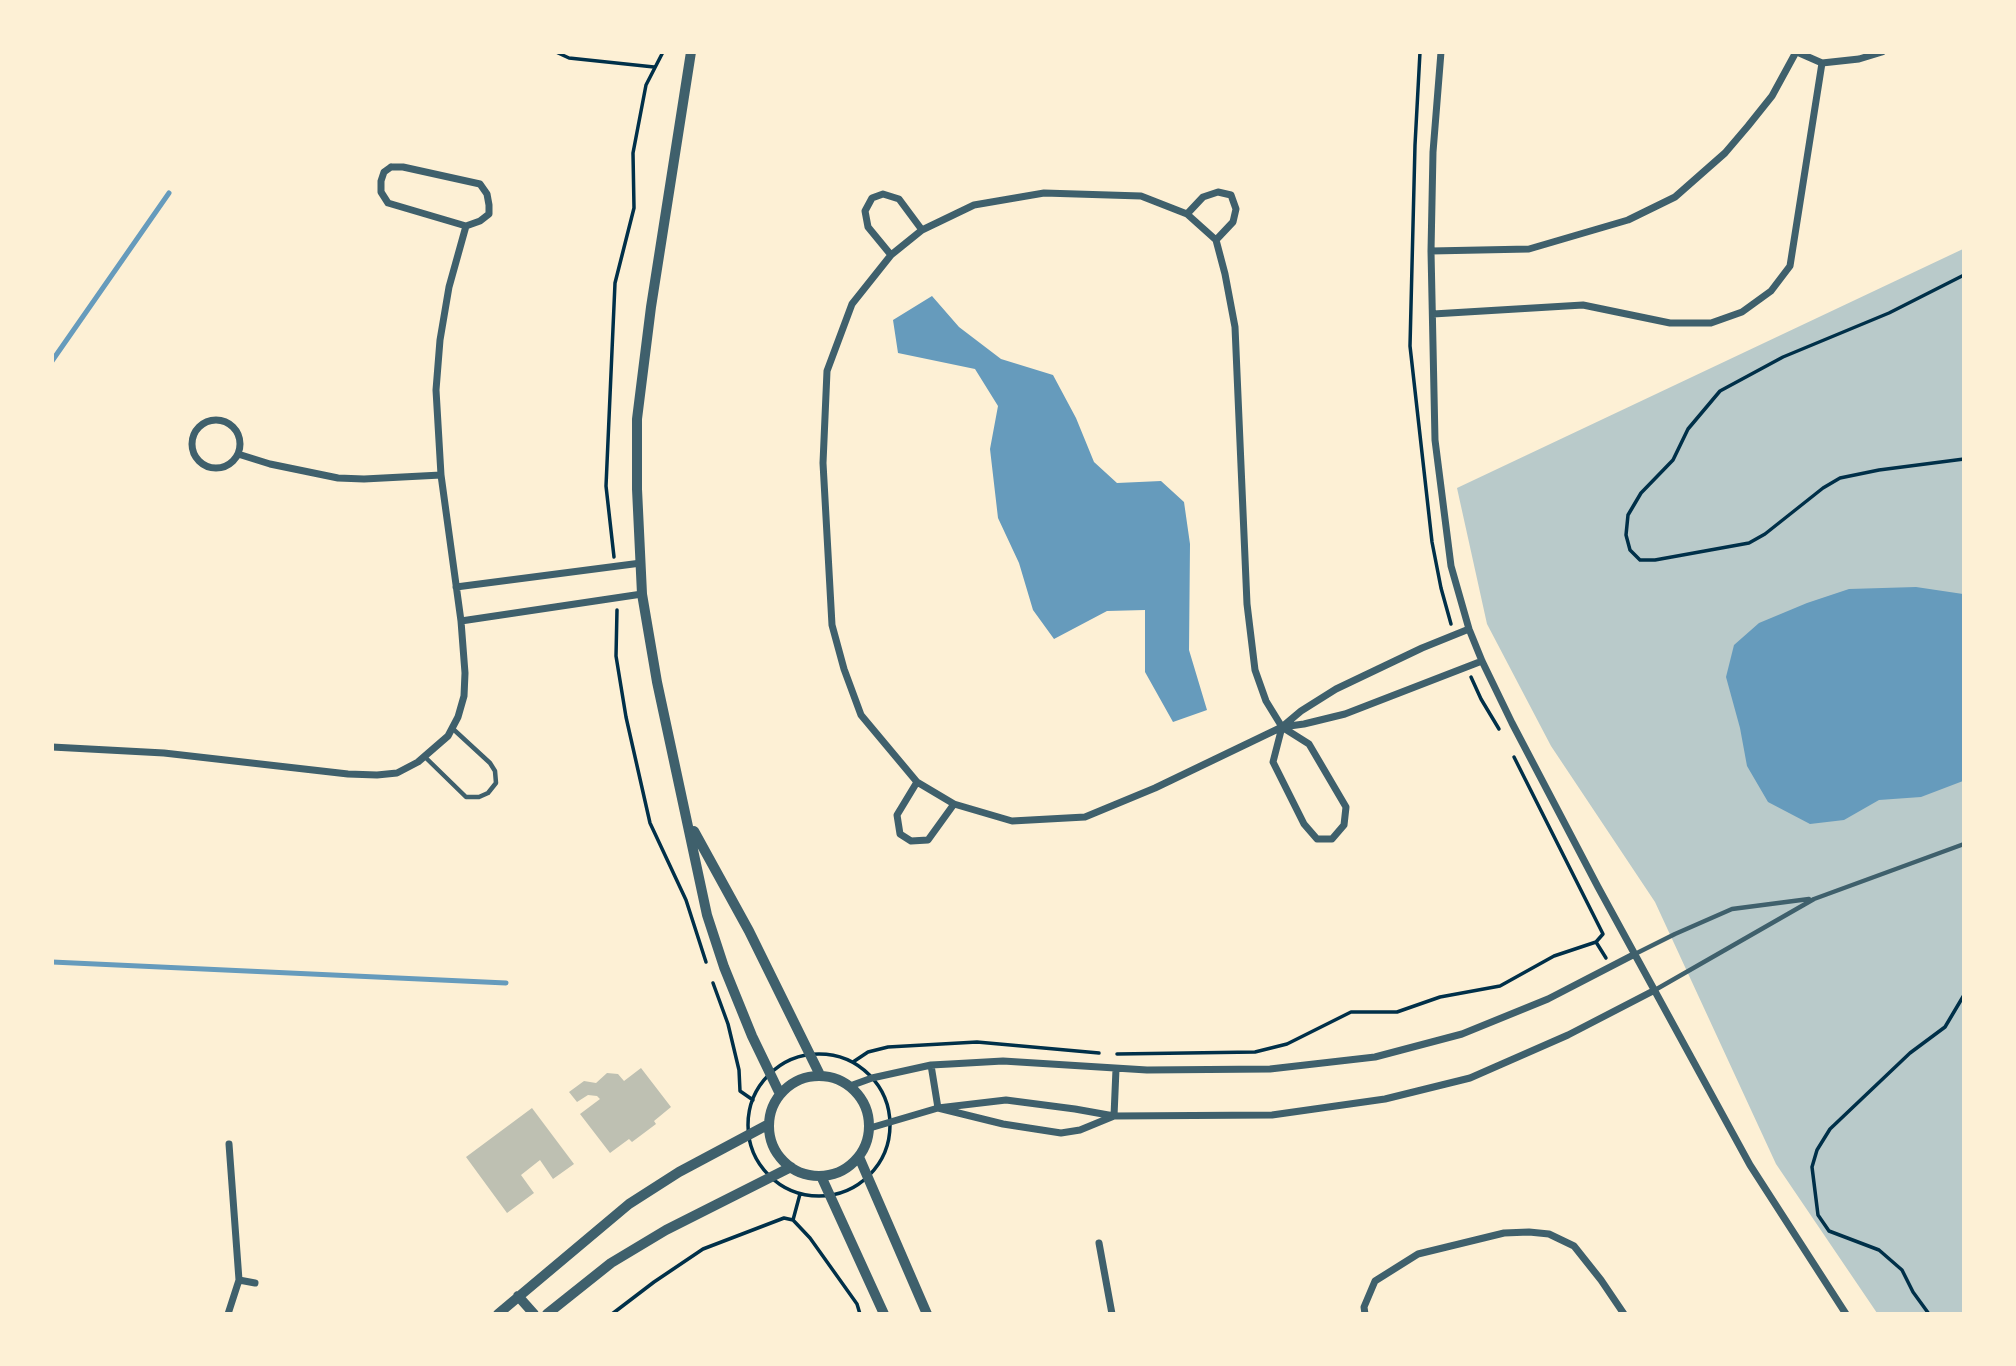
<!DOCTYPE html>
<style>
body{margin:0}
#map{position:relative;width:2016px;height:1366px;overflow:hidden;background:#fdf0d5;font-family:"Open Sans",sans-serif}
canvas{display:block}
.frame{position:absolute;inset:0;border:54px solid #fdf0d5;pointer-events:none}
</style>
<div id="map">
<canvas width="2016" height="1366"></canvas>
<div class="frame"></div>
</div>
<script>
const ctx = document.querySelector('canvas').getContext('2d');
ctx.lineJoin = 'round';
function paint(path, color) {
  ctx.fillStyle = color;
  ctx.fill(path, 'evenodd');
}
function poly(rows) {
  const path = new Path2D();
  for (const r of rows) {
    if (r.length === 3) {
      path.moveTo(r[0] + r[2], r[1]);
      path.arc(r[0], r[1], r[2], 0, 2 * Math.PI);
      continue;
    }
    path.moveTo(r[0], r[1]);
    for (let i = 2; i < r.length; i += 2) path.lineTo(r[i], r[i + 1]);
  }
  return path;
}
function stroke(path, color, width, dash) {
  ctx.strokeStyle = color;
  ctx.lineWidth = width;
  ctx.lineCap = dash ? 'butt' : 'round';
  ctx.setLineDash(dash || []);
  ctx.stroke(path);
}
paint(poly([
 [1963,249,1963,1313,1877,1313,1776,1164,1655,902,1551,746,1487,624,1457,488]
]), '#b9caca');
paint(poly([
 [932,296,959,327,1001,359,1053,375,1076,418,1094,462,1117,483,1161,481,1184,502,1190,544,1189,650,1207,710,1173,722,1145,672,1145,610,1107,611,1054,639,1033,610,1019,563,998,518,990,449,998,406,975,369,898,353,893,320],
 [1916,587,1963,594,1963,781,1921,797,1879,800,1844,820,1810,824,1768,802,1747,766,1740,728,1726,677,1734,645,1759,623,1807,603,1849,589]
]), '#669bbc');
stroke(poly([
 [52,361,169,193],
 [52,962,506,983]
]), '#669bbc', 5);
paint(poly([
 [641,1068,671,1107,654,1121,656,1124,632,1142,629,1139,610,1153,580,1114,600,1099,597,1096,588,1095,577,1102,569,1092,584,1081,596,1083,607,1073,618,1074,624,1081],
 [532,1108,574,1164,553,1179,540,1160,521,1175,534,1193,507,1213,466,1157]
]), '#bec0b2');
stroke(poly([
 [556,52,569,58,654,67],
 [1420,52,1415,145,1410,346,1432,542,1441,588,1451,624],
 [1964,275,1889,313,1783,357,1720,391,1688,429,1673,460,1641,493,1628,515,1626,535,1630,550,1640,560,1655,560,1749,543,1765,534,1823,488,1840,478,1879,470,1964,459],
 [614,557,606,486,615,283,634,208,633,153,646,85,663,52],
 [617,610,616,656,626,717,650,823,686,900,706,962],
 [1471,677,1481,699,1499,729],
 [1596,942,1606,958],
 [713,983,728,1024,739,1070,740,1091,753,1100],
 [819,1125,71],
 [1117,1054,1255,1052,1287,1044,1351,1012,1397,1012,1440,997,1500,986,1554,956,1596,942,1603,934,1514,757],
 [853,1062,868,1052,888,1047,977,1042,1099,1053],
 [800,1194,793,1220,810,1238,857,1304,860,1314],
 [612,1314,654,1282,703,1249,784,1218,793,1220],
 [1929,1314,1913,1292,1902,1270,1879,1250,1829,1231,1818,1215,1812,1167,1817,1150,1830,1129,1910,1053,1945,1027,1964,995]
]), '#003049', 3.5);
stroke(poly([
 [425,757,466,797,479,797,488,793,496,783,495,771,490,763,452,728],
 [1635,954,1675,934,1732,909,1809,899],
 [1655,990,1814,899,1964,844]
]), '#3f606c', 4.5);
stroke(poly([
 [1441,52,1433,152,1431,251,1435,440,1451,566,1469,629,1482,661,1512,723,1598,887,1750,1165,1846,1314],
 [1797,52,1822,63,1859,59,1882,52],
 [391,167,403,167,480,184,487,194,489,205,489,214,480,221,466,226,388,203,381,192,381,181,384,172,391,167],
 [1187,214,1203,197,1218,192,1231,195,1236,209,1233,222,1216,240],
 [1431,251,1529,249,1628,220,1675,197,1725,153,1748,126,1772,96,1796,52],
 [891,255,868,227,865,211,872,198,883,194,899,199,922,230],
 [1433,314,1583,305,1670,323,1711,323,1742,312,1771,291,1790,266,1822,63],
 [216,444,24],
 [238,454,270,464,338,478,364,479,441,475],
 [456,587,641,563],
 [461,621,642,594],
 [1282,727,1273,762,1304,824,1317,839,1332,839,1344,825,1346,807,1309,744,1282,727,1266,701,1255,670,1247,604,1235,327,1225,274,1216,240,1187,214,1141,196,1044,193,974,205,922,230,891,255,852,304,827,371,823,463,832,625,844,669,861,715,917,782,954,804,1012,821,1085,817,1155,788,1282,727,1301,711,1336,689,1422,648,1469,629],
 [1282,727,1304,724,1345,714,1482,661],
 [52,747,164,753,348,774,377,775,397,773,418,762,448,736,458,717,464,696,465,673,461,621,441,475,436,390,440,340,449,287,466,226],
 [917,782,897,815,900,834,911,841,928,840,954,804],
 [931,1065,938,1108],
 [850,1086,872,1078,931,1065,950,1064,1003,1061,1147,1070,1270,1069,1375,1057,1462,1034,1548,999,1635,954],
 [938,1108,1003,1124,1061,1133,1080,1130,1114,1116,1272,1115,1385,1099,1470,1078,1568,1035,1655,990],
 [870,1128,938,1108,1006,1100,1075,1109,1114,1116,1116,1069],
 [1099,1243,1112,1314],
 [239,1280,255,1283],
 [228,1314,239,1280,229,1144],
 [1365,1314,1364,1307,1375,1281,1418,1254,1504,1233,1529,1232,1549,1234,1574,1246,1601,1280,1624,1314]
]), '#3f606c', 7);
stroke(poly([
 [691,52,651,307,637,419,637,489,642,594,657,682,707,915,724,967,752,1036,780,1094],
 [694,831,749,931,820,1075],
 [819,1126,50],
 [859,1157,927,1314],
 [821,1176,884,1314],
 [518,1296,534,1314],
 [498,1314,629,1204,679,1172,769,1124],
 [547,1314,611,1263,666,1230,791,1167]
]), '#3f606c', 10);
</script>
